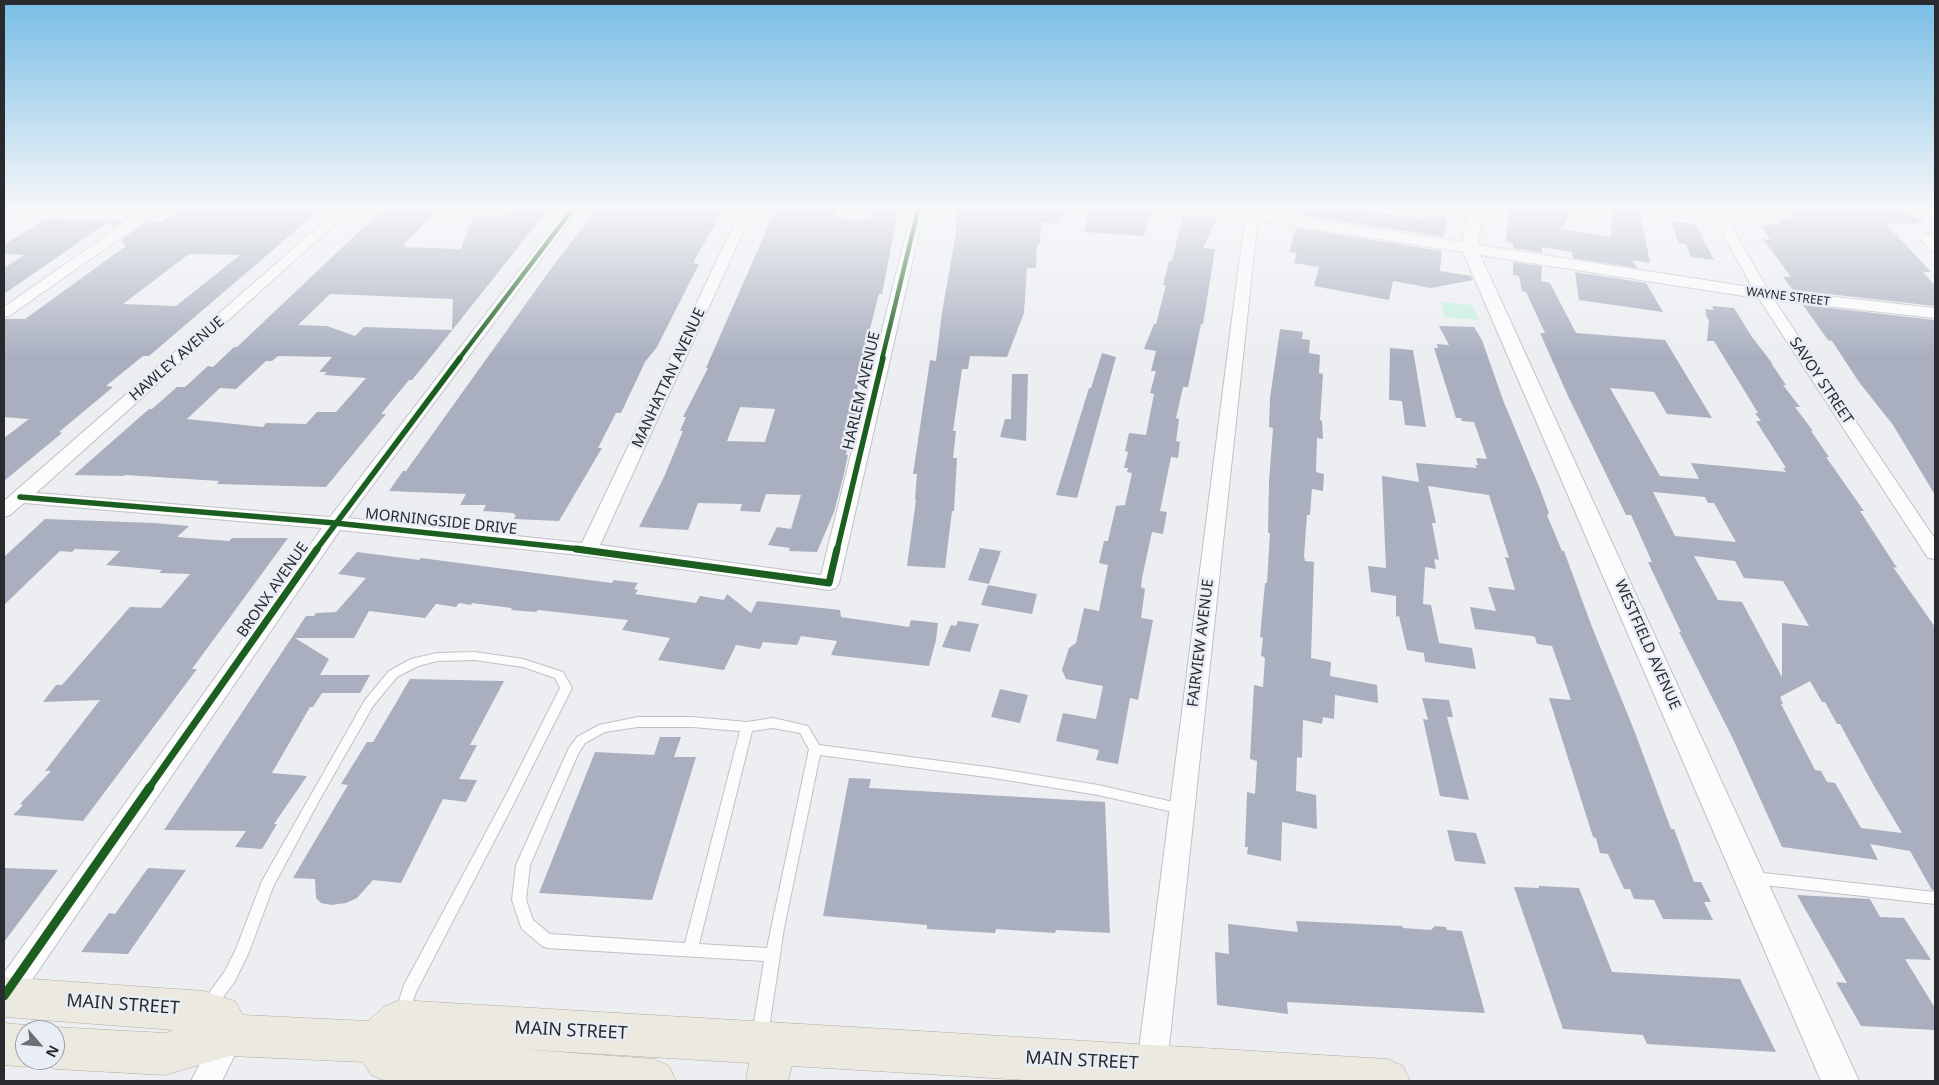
<!DOCTYPE html>
<style>
body{margin:0}
#map{position:relative;width:1939px;height:1085px;overflow:hidden;background:#eceef2;font-family:"Noto Sans",sans-serif}
canvas{display:block}
.frame{position:absolute;inset:0;border:5px solid #282a2d;pointer-events:none}
.north{position:absolute;left:15px;top:1020px;width:50px;height:50px;box-sizing:border-box;background:#e9edf5;border:1px solid #9c9fa5;border-radius:50%;rotate:117deg;font-size:14px;font-weight:700;line-height:20px;text-align:center;color:#282a2d}
.north::after{content:'';display:block;margin:auto;width:18px;height:22px;background:#6d6f72;clip-path:polygon(50% 0,100% 100%,50% 72%,0 100%)}
</style>
<div id="map">
<canvas width="1939" height="1085"></canvas>
<div class="frame"></div>
<div class="north">N</div>
</div>
<script>
const ctx = document.querySelector('canvas').getContext('2d');
ctx.lineJoin = 'round';
function paint(path, color) {
  ctx.fillStyle = color;
  ctx.fill(path, 'evenodd');
}
function poly(rows) {
  const path = new Path2D();
  for (const r of rows) {
    path.moveTo(r[0], r[1]);
    for (let i = 2; i < r.length; i += 2) path.lineTo(r[i], r[i + 1]);
  }
  return path;
}
function stroke(path, color, width, dash) {
  ctx.strokeStyle = color;
  ctx.lineWidth = width;
  ctx.lineCap = dash ? 'butt' : 'round';
  ctx.setLineDash(dash || []);
  ctx.stroke(path);
}
function drawText(font, color, halo, rows, align = 'center') {
  ctx.font = font + ' "Noto Sans",sans-serif';
  ctx.lineWidth = 5;
  ctx.setLineDash([]);
  ctx.textBaseline = 'middle';
  ctx.strokeStyle = halo;
  ctx.fillStyle = color;
  for (const [text, x, y, turn = 0] of rows) {
    ctx.save();
    ctx.translate(x, y);
    ctx.rotate((+turn || 0) * Math.PI / 180);
    ctx.textAlign = isNaN(turn) ? turn : align;
    if (halo) ctx.strokeText(text, 0, 0);
    ctx.fillText(text, 0, 0);
    ctx.restore();
  }
}
paint(poly([
 [1441,302,1472,305,1479,320,1445,317]
]), '#c4f0dd');
paint(poly([
 [223,206,317,210,310,215,314,215,149,356,143,356,106,386,113,387,59,432,62,433,4,481,4,438,29,419,4,417,4,319,25,319,126,246,121,240,148,221,162,222,179,209,218,210],
 [189,254,240,255,176,306,123,304],
 [519,206,551,206,434,353,412,380,409,380,381,414,386,414,326,487,217,484,219,481,125,475,123,476,74,475,149,409,152,409,177,387,185,387,208,366,213,367,234,347,237,347,384,208,437,210,403,245,406,245,404,247,461,249,470,224,475,218,499,218,507,212,513,213],
 [330,294,453,299,452,330,364,327,355,336,327,326,298,325],
 [278,356,332,357,319,372,327,372,324,375,366,378,336,412,317,412,306,424,266,423,263,427,187,419,220,388,236,389,266,361,272,361],
 [599,206,704,209,705,206,725,206,693,263,699,264,657,347,645,362,621,413,616,413,598,448,602,448,559,521,514,519,516,515,513,514,514,513,483,511,486,505,460,505,466,494,389,491,403,471,406,471,553,266],
 [777,206,837,208,834,219,870,220,873,208,895,208,895,210,898,211,882,294,879,294,862,359,865,360,853,405,858,405,846,455,848,455,844,474,834,512,817,552,789,551,790,548,768,545,777,527,791,529,801,495,766,494,760,512,740,511,742,504,698,503,688,530,639,527,664,477,683,431,680,431,686,417,683,417,708,368,706,368],
 [740,407,775,409,765,442,727,441],
 [957,206,1072,206,1057,224,1041,222,1040,244,1037,244,1036,268,1027,268,1024,313,1007,357,970,356,968,369,962,369,953,431,956,431,953,458,957,458,954,511,952,511,945,568,907,566,916,500,915,499,917,474,913,474,930,360,936,361,942,312,956,233],
 [1090,206,1121,206,1152,211,1144,236,1084,232],
 [1304,206,1344,208,1425,219,1426,214,1447,218,1444,237,1301,215],
 [1509,206,1572,206,1562,229,1611,237,1612,210,1619,212,1618,206,1639,206,1650,263,1632,260,1637,268,1573,258,1572,252,1542,247,1542,253,1513,248,1513,243,1506,242],
 [1800,206,1898,206,1925,223,1886,224,1931,272,1923,272,1935,286,1935,306,1793,290,1783,277,1791,277,1763,239,1770,240,1761,225,1768,225,1767,223,1782,225,1778,218,1793,219,1786,210,1805,212],
 [1183,215,1217,219,1203,248,1215,249,1203,324,1201,324,1188,387,1183,387,1176,418,1179,419,1176,441,1180,442,1178,458,1171,457,1160,511,1167,512,1163,534,1152,532,1142,578,1141,587,1145,589,1141,618,1153,620,1138,700,1130,698,1118,764,1096,760,1099,750,1056,741,1063,713,1096,719,1103,686,1066,679,1062,670,1069,648,1076,643,1084,608,1099,611,1108,565,1099,563,1104,541,1108,541,1116,506,1125,505,1132,473,1127,472,1128,468,1124,468,1128,452,1125,451,1129,433,1146,435,1154,394,1150,393,1156,371,1151,371,1156,351,1144,349,1154,324,1156,324,1166,285,1163,285,1169,261,1172,261],
 [45,219,124,221,113,228,108,222,4,294,4,268,24,255,4,254,4,245],
 [1671,221,1695,224,1714,260,1691,257,1686,244,1678,243],
 [1296,228,1442,251,1440,271,1471,276,1473,280,1431,288,1393,281,1389,300,1314,286,1319,267,1294,263,1297,253,1289,252],
 [1513,262,1542,266,1541,281,1550,283,1576,333,1665,340,1712,418,1667,414,1654,392,1610,388,1660,476,1699,479,1691,463,1786,472,1783,468,1786,468,1756,421,1761,421,1755,413,1758,413,1714,341,1707,341,1709,321,1705,313,1707,314,1705,309,1714,310,1712,306,1734,308,1752,337,1772,363,1771,363,1786,385,1783,385,1800,407,1795,407,1813,431,1811,431,1829,457,1826,457,1864,511,1860,511,1897,568,1893,567,1935,627,1935,890,1932,890,1910,851,1870,844,1878,860,1782,847,1733,739,1679,632,1681,632,1648,562,1652,562,1631,515,1626,515,1568,396,1540,333,1545,333,1526,292,1522,291,1519,276,1513,275],
 [1653,492,1705,497,1708,503,1714,503,1736,542,1675,536],
 [1694,556,1735,561,1744,578,1783,581,1809,626,1782,623,1782,677,1742,602,1718,600],
 [1810,681,1822,702,1825,702,1837,724,1840,724,1874,786,1902,833,1861,828,1835,783,1827,782,1821,771,1815,770,1781,704,1783,704,1780,697],
 [1575,272,1646,283,1663,312,1579,300],
 [1803,305,1935,320,1935,495,1893,425,1859,382,1832,341,1828,340],
 [1439,326,1474,327,1482,340,1503,400,1540,489,1549,513,1547,515,1562,551,1564,551,1592,627,1634,730,1671,829,1674,829,1694,882,1701,882,1711,902,1704,902,1713,920,1663,919,1654,900,1634,899,1630,889,1624,889,1608,854,1600,853,1596,838,1593,837,1549,698,1571,700,1552,646,1537,644,1535,637,1532,636,1475,629,1470,607,1496,611,1488,587,1515,590,1505,557,1509,558,1489,495,1428,486,1436,523,1432,523,1439,560,1434,559,1436,569,1425,567,1423,604,1431,605,1439,643,1472,648,1476,669,1425,662,1424,653,1407,650,1399,616,1396,617,1396,596,1371,592,1368,566,1386,568,1382,476,1419,482,1416,463,1477,468,1475,465,1478,465,1476,458,1487,459,1474,422,1462,421,1461,418,1456,418,1434,348,1438,348,1437,344,1449,345],
 [1280,329,1303,332,1302,339,1310,340,1309,353,1320,355,1319,373,1323,374,1320,420,1322,421,1323,439,1317,438,1316,472,1324,474,1323,491,1312,489,1310,515,1307,515,1304,556,1305,561,1314,562,1311,658,1331,662,1330,676,1377,685,1378,703,1335,695,1334,719,1323,717,1322,724,1303,720,1302,758,1297,757,1296,791,1316,795,1317,829,1282,822,1281,861,1247,854,1248,847,1245,847,1247,792,1255,794,1257,761,1250,759,1254,685,1263,687,1265,658,1261,655,1263,638,1260,637,1265,583,1267,583,1270,533,1268,533,1269,482,1273,428,1269,427,1270,398],
 [1390,348,1413,350,1426,427,1405,425,1402,401,1389,400],
 [1102,353,1116,357,1077,498,1056,495,1089,388,1091,388],
 [1012,374,1028,374,1026,441,1000,437,1005,419,1011,419],
 [45,519,154,523,189,526,177,537,229,541,232,538,288,538,192,669,197,669,83,821,13,815,23,805,20,804,51,771,45,771,100,700,43,702,56,685,62,685,130,607,161,608,190,574,159,573,162,570,106,565,120,551,75,549,72,552,60,551,4,605,4,557],
 [980,548,1001,551,989,584,968,580],
 [357,552,419,560,421,558,612,583,614,580,638,583,634,589,638,590,635,594,696,603,700,596,724,600,727,594,751,613,757,601,840,610,841,617,909,627,911,620,938,623,936,640,929,666,831,655,837,641,801,636,797,645,763,642,760,649,736,645,724,670,658,660,670,638,622,630,628,620,538,610,536,612,511,610,512,608,472,603,471,605,459,603,456,607,436,604,425,618,369,611,354,638,295,638,329,659,320,675,370,675,360,693,322,693,313,707,310,707,272,773,307,776,274,824,277,824,262,849,235,847,246,831,164,830,306,616,314,616,316,613,336,612,366,578,338,574],
 [988,585,1037,594,1032,614,981,605],
 [958,621,979,624,970,652,942,647,951,625,956,626],
 [410,679,504,681,470,745,477,745,459,779,477,780,466,802,443,799,401,883,373,880,357,898,346,903,331,905,321,903,316,898,315,879,293,878,348,785,341,784,367,742,373,742],
 [1000,689,1028,695,1020,723,991,717],
 [1422,698,1449,700,1453,717,1447,717,1469,800,1440,796,1423,719,1428,720],
 [660,737,681,737,674,757,696,757,652,900,539,893,595,752,654,755],
 [849,778,871,779,869,788,1105,802,1110,933,1056,930,1055,933,996,929,995,933,927,929,927,925,823,916],
 [1447,830,1476,833,1486,864,1455,861],
 [4,868,58,870,4,942],
 [148,868,186,870,128,954,81,952,109,913,115,914],
 [1539,886,1579,888,1612,972,1740,979,1776,1052,1647,1044,1643,1035,1563,1029,1514,887,1539,888],
 [1797,895,1870,899,1880,917,1904,918,1931,960,1905,959,1935,1008,1935,1030,1861,1026,1836,982,1847,983],
 [1296,921,1402,926,1403,928,1431,930,1435,926,1446,927,1447,930,1462,931,1485,1013,1287,1002,1288,1014,1217,1005,1215,952,1229,954,1228,924,1298,932]
]), '#a9afbf');
const service = poly([
 [475,652,523,659,563,672,572,688,514,803,416,992,407,1018,402,1020,397,1018,395,1013,404,985,506,795,560,688,555,678,523,667,475,660,437,661,418,666,397,677,373,706,320,799,273,887,249,952,235,981,213,1011,208,1013,203,1011,201,1006,203,1001,225,971,236,949,262,881,365,700,389,671,411,659,437,653,475,652],
 [638,717,692,717,747,722,773,718,808,726,819,745,994,768,1098,785,1182,804,1187,805,1188,809,1187,813,1182,814,1098,795,994,778,820,755,784,928,768,1035,765,1040,760,1043,755,1040,752,1035,764,961,547,948,542,946,522,929,520,924,512,900,516,865,569,748,577,737,599,725,638,717],
 [638,727,692,727,740,731,685,943,550,934,533,920,526,900,530,865,578,754,585,743,605,732,638,727],
 [773,728,800,733,809,749,767,948,699,944,752,731,773,728],
 [1755,872,1935,892,1935,904,1755,884,1750,882,1748,878,1750,874,1755,872]
]);
const minor = poly([
 [4,206,144,209,149,206,163,206,152,216,9,316,4,317,4,307,134,216,4,211,4,206],
 [342,206,355,206,36,493,330,517,569,206,581,206,348,518,582,543,743,206,755,206,600,545,821,575,913,206,925,206,839,583,836,588,829,590,588,556,340,530,14,1006,4,1010,4,973,322,528,24,503,10,515,4,517,4,501,342,206],
 [1249,206,1261,206,1258,214,1252,272,1167,1065,1168,1081,1138,1081,1137,1065,1238,272,1246,214,1249,206],
 [1706,206,1718,206,1727,218,1770,294,1935,539,1935,559,1928,558,1756,294,1715,219,1706,206],
 [1926,234,1931,235,1935,241,1935,252,1930,251,1920,238,1926,234],
 [229,1024,239,1028,243,1038,222,1081,191,1081,219,1028,229,1024]
]);
const tertiary = poly([
 [1189,206,1228,206,1462,242,1468,206,1484,206,1478,245,1763,289,1935,308,1935,318,1763,299,1480,255,1859,1081,1821,1081,1463,252,1197,211,1192,209,1189,206]
]);
const primary = poly([
 [4,977,204,991,235,1001,243,1015,368,1021,385,1006,400,1000,1388,1059,1403,1066,1410,1081,1042,1081,792,1066,788,1081,746,1081,749,1063,519,1049,654,1059,669,1066,676,1081,386,1081,371,1075,363,1062,230,1056,165,1075,55,1069,39,1061,25,1067,4,1065,4,1023,25,1025,37,1030,25,1030,25,1060,55,1060,55,1030,48,1030,55,1027,165,1033,174,1030,4,1017,4,977]
]);
stroke(service, '#c0c1c5', 2);
stroke(minor, '#c0c1c5', 2);
stroke(tertiary, '#c0c1c5', 2);
stroke(primary, '#b0ac9e', 1);
paint(service, '#fcfcfd');
paint(minor, '#fcfcfd');
paint(tertiary, '#fcfcfd');
paint(primary, '#ece9e0');
stroke(poly([
 [459,359,575,206],
 [882,359,919,206]
]), '#1b5e20', 4.5);
stroke(poly([
 [20,497,335,523,588,550],
 [316,550,460,358],
 [837,550,883,358]
]), '#1b5e20', 5.5);
stroke(poly([
 [576,549,829,583,837,549],
 [149,788,317,549]
]), '#1b5e20', 7);
stroke(poly([
 [4,996,150,787]
]), '#1b5e20', 9);
const sky = ctx.createLinearGradient(0, 0, 0, 358);
sky.addColorStop(0, '#78bde5');
sky.addColorStop(0.58, '#f6f7f9');
sky.addColorStop(1, '#f6f7f900');
ctx.fillStyle = sky;
ctx.fillRect(0, 0, 1939, 358);
drawText('12px', '#282a2d', '#e9edf5', [
 ["WAYNE STREET",1788,297,7]
]);
drawText('15px', '#282a2d', '#e9edf5', [
 ["HAWLEY AVENUE",177,359,-41],
 ["MANHATTAN AVENUE",669,378,-65],
 ["SAVOY STREET",1821,381,56],
 ["HARLEM AVENUE",862,391,-77],
 ["MORNINGSIDE DRIVE",441,522,6],
 ["BRONX AVENUE",273,590,-55],
 ["FAIRVIEW AVENUE",1201,643,-83],
 ["WESTFIELD AVENUE",1647,645,66]
]);
drawText('18px', '#282a2d', '#e9edf5', [
 ["MAIN STREET",123,1005,4],
 ["MAIN STREET",571,1031,3],
 ["MAIN STREET",1082,1061,3]
]);
</script>
